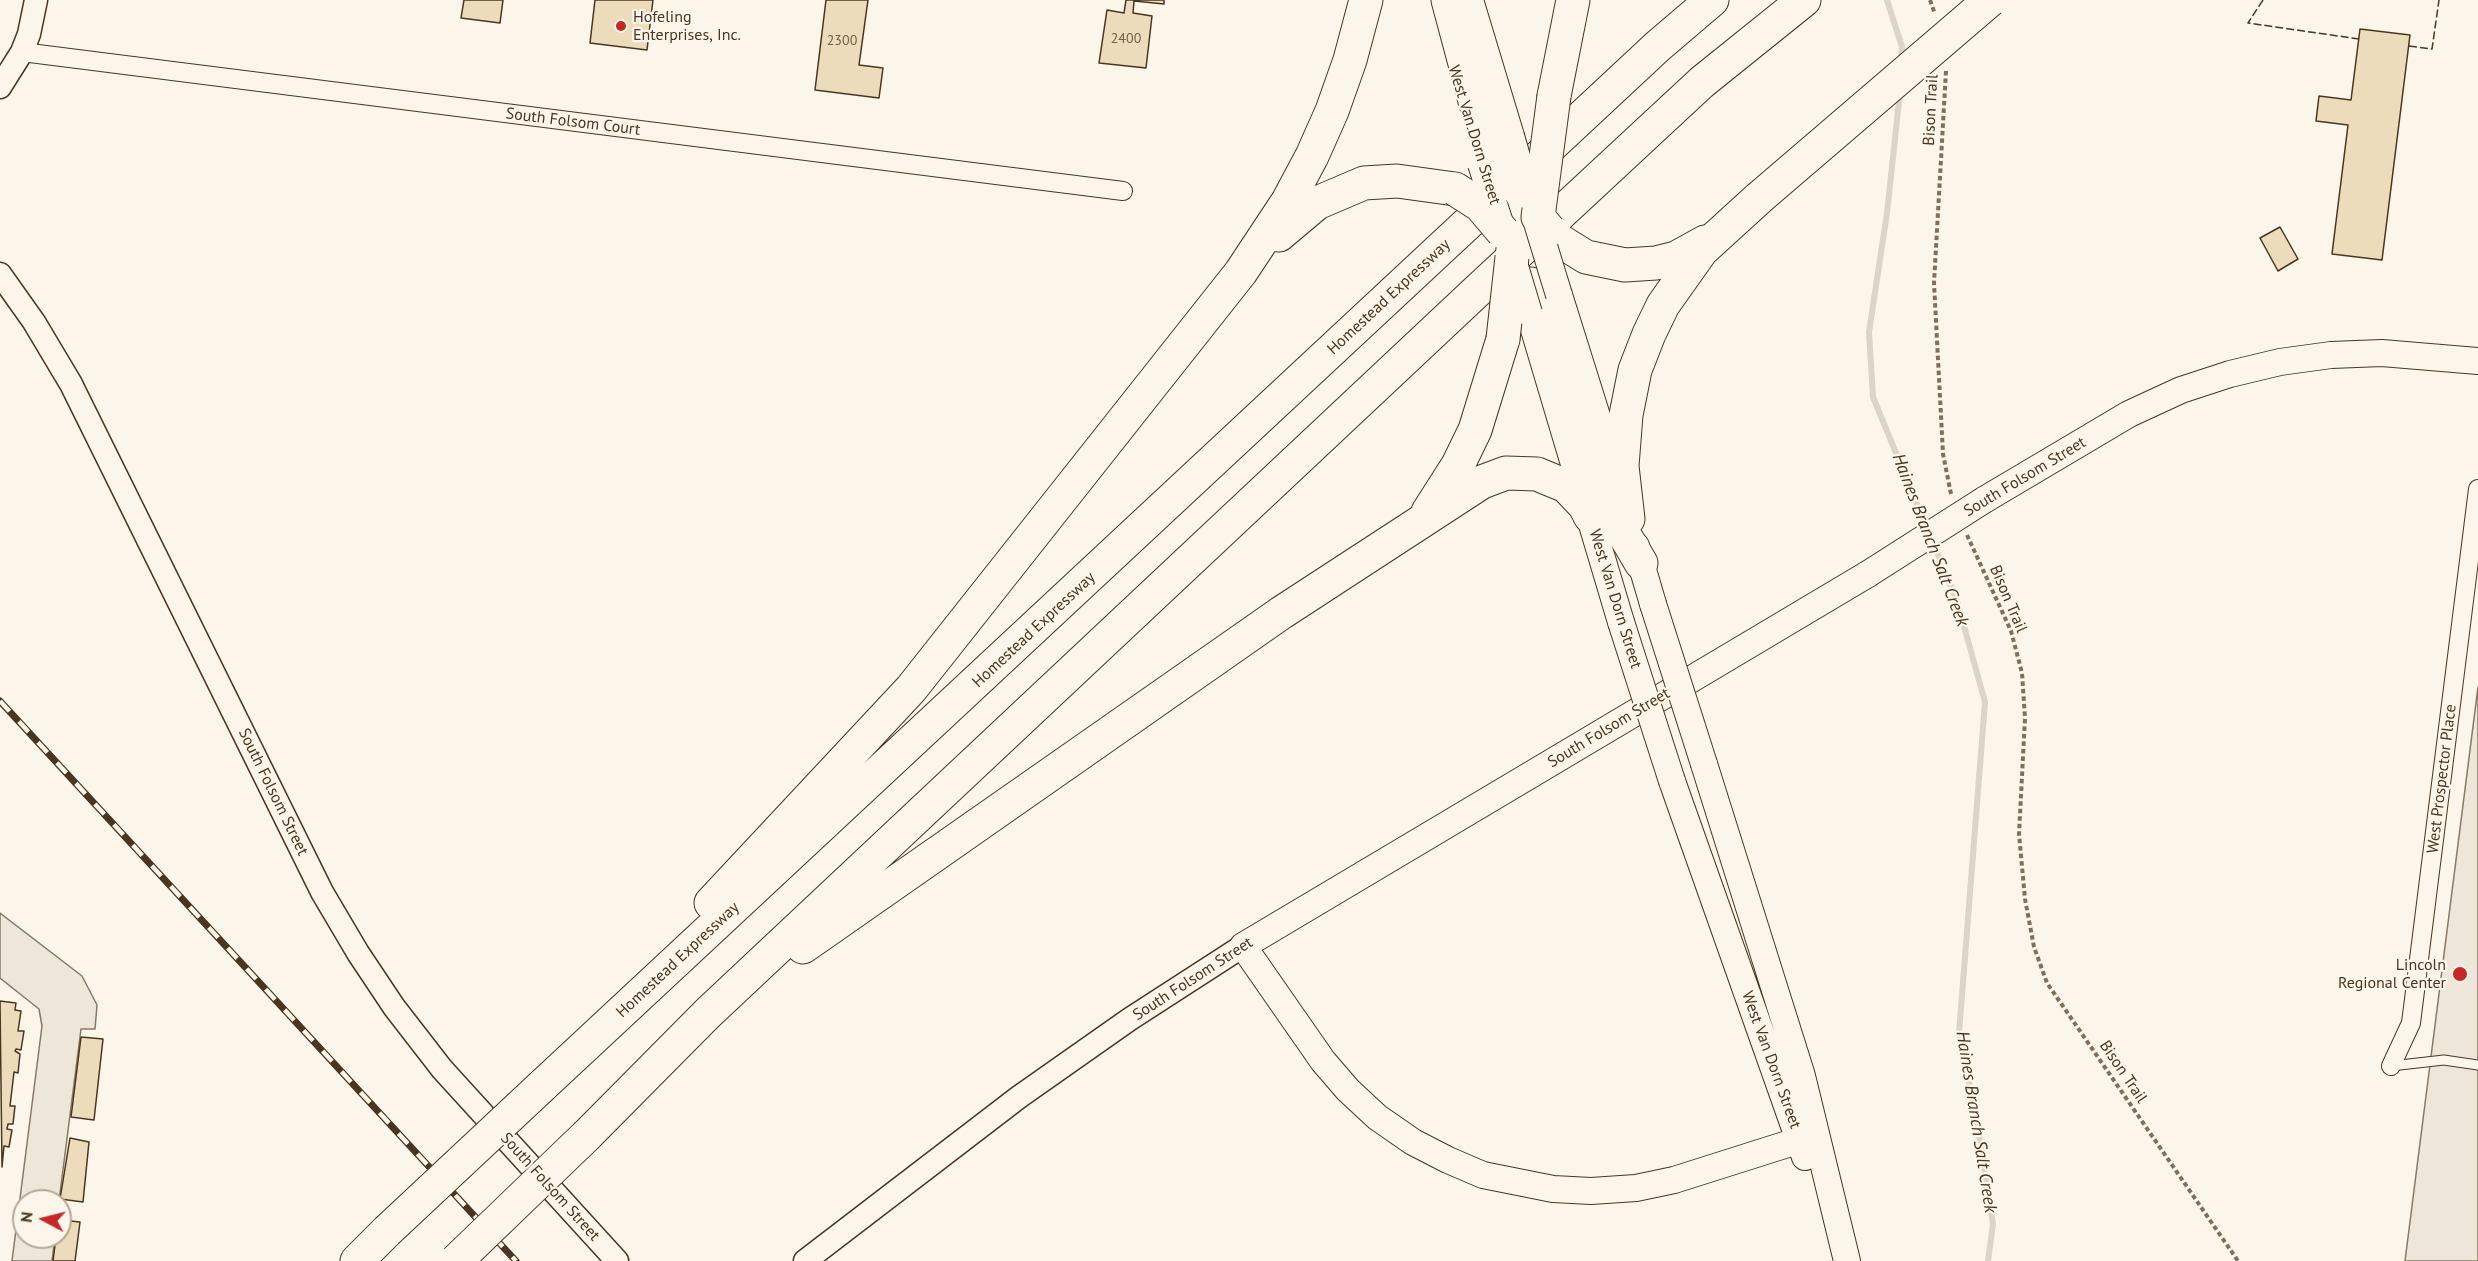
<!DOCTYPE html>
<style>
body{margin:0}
#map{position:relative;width:2478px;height:1261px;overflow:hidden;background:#fbf6e9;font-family:"PT Sans",sans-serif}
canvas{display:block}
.north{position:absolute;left:12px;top:1189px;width:60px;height:60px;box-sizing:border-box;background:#fbf6e9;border:2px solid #b4a999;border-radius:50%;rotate:277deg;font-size:16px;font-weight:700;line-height:24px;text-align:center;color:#4a3520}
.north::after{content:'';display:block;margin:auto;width:21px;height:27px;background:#c62828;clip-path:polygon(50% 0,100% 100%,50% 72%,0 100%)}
</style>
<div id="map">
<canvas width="2478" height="1261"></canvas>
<div class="north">N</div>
</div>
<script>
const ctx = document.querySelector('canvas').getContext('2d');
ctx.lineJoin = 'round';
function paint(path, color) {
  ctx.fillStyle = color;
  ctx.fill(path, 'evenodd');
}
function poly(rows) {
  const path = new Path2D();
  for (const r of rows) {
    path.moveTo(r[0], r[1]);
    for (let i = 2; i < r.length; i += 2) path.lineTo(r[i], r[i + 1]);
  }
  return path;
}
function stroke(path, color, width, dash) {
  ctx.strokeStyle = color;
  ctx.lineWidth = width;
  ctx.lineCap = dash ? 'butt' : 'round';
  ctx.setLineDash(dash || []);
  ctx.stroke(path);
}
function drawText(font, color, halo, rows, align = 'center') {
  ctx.font = font + ' "PT Sans",sans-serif';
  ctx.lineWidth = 4.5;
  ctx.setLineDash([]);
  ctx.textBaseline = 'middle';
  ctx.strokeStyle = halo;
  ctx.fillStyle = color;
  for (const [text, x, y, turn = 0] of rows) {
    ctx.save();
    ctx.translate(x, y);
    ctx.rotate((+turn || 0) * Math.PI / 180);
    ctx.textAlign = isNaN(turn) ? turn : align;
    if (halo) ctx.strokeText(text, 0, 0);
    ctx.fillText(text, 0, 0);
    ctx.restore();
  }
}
const green = poly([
 [2478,687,2478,1261,2405,1261,2478,687]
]);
paint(green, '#ede6d9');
stroke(green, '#887966', 1.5);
const parking = poly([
 [0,913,82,976,97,1005,95,1029,81,1029,59,1201,24,1201,24,1237,55,1237,52,1261,12,1261,42,1026,39,1009,0,978,0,913]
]);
paint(parking, '#ede7d9');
stroke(parking, '#887966', 1.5);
stroke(poly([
 [1887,0,1902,47,1901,61],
 [1900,92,1887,213,1869,332,1873,397,1928,531],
 [1932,540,1957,601,1985,702,1959,1033,1976,1116,1993,1224,1988,1261]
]), '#dcd4c6', 6);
const building = poly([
 [464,0,503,0,500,23,461,18,464,0],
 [595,0,653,0,647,50,590,43,595,0],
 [826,0,868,0,859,65,883,68,879,98,815,90,826,0],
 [1126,0,1164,0,1164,4,1134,1,1133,13,1152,16,1146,68,1099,63,1107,10,1124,13,1126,0],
 [2360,29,2410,35,2382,260,2332,254,2348,125,2316,121,2319,96,2351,100,2360,29],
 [2280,227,2298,259,2278,271,2260,238,2280,227],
 [0,1001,16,1003,15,1010,21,1011,18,1031,24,1031,21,1050,16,1049,15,1051,20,1054,18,1073,14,1072,10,1106,15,1106,13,1124,8,1124,7,1129,12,1130,9,1147,4,1146,2,1167,0,1001],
 [81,1037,103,1039,94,1120,71,1117,81,1037],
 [70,1138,89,1142,83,1202,60,1199,70,1138],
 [60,1220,80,1222,75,1261,53,1261,56,1237,60,1237,60,1220]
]);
paint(building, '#ecdcbc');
stroke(building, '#4a3520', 1.5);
const service = poly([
 [2391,1066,2444,1060,2478,1065]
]);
const minor = poly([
 [22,52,1123,191],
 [2391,1066,2411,1023,2478,489]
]);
const tertiary = poly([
 [0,87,22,52,29,34,36,0],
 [0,274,34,322,71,384,322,892,358,953,394,1007,442,1069,617,1261],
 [805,1261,1019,1097,1130,1019,1243,946]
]);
const secondary = poly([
 [1470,0,1511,136],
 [1559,295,1606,445],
 [1529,313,1621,622],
 [1984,500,2129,414,2181,390,2230,374,2280,362,2331,355,2382,353,2478,361],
 [1636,546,1653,604],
 [1704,764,1802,1076,1847,1261],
 [1672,781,1805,1157],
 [1816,1135,1674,1180,1636,1188,1591,1191,1553,1189,1483,1175,1448,1160,1413,1142,1377,1117,1348,1090,1323,1061,1243,946,1868,574]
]);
const motorway = poly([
 [1448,0,1475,101,1495,152],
 [1554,96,1573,0],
 [1549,230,1557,239,1586,257,1625,265,1656,263,1676,258,1705,242],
 [1279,235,1317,203,1364,183,1397,181,1455,189],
 [1512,257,1522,175],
 [1531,284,1554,332,1611,512,1641,563],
 [1428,512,1458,465,1475,430,1503,339],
 [1628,519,1622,466,1626,415,1635,370,1649,334,1663,305,1702,250,1759,198],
 [711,903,911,689,1241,272,1288,201,1312,156,1332,111,1350,60,1366,0],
 [803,947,1281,613,1482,482,1506,473,1537,474,1566,486,1585,506,1590,516],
 [542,1086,1658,46,1712,0],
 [587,1135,708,1013,1477,291,1702,82,1804,0],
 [357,1261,387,1231]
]);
stroke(service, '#4a3520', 11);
stroke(minor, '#4a3520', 20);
stroke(tertiary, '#4a3520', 25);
stroke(secondary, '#4a3520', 28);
stroke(motorway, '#4a3520', 35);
stroke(poly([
 [1930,0,1935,14],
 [1946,71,1934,283,1943,454,1951,494],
 [1967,535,2011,631,2022,673,2025,718,2019,834,2025,899,2034,947,2047,983,2238,1261]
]), '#7f6f5c', 4, [4.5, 3]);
stroke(service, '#fbf6e9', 9);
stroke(minor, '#fbf6e9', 18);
stroke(tertiary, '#fbf6e9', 22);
stroke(secondary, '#fbf6e9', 26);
stroke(motorway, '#fbf6e9', 33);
const rail = poly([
 [0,701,516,1261]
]);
stroke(rail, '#4a3520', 7);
stroke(rail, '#fbf6e9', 4.5, [14]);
const secondaryBridge = poly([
 [1511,136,1526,188],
 [1481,164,1501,226],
 [1537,223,1559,295],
 [1514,263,1529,313],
 [1868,574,1984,500],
 [1653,604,1704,764],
 [1621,622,1672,781]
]);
const motorwayBridge = poly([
 [1495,152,1520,191],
 [1455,189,1480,205,1503,232],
 [1759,198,1990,0],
 [1549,230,1538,217,1554,96],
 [1503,339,1512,257],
 [387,1231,542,1086],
 [456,1261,587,1135]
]);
stroke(secondaryBridge, '#4a3520', 28, []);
stroke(motorwayBridge, '#4a3520', 35, []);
stroke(secondaryBridge, '#fbf6e9', 26);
stroke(motorwayBridge, '#fbf6e9', 33);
stroke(poly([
 [2263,0,2248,23,2359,39],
 [2409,46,2432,49,2439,0]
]), '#4a3520', 1.5, [8, 3]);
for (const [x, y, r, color] of [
 [621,26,6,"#c62828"],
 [2460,974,8,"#c62828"]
]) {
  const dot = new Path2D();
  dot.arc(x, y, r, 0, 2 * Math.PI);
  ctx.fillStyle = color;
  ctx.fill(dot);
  stroke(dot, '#fbf6e9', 2);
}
drawText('14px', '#725f47', null, [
 ["2400",1126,39],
 ["2300",842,41]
]);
drawText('16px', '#4a3520', '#fbf6e9', [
 ["Hofeling",633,17],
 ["Enterprises, Inc.",633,35],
 ["Lincoln",2446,965,"right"],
 ["Regional Center",2446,983,"right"]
], 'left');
drawText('16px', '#4a3520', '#fbf6e9', [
 ["Bison Trail",1931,110,-87],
 ["South Folsom Court",573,122,7],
 ["West Van Dorn Street",1474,135,73],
 ["Homestead Expressway",1389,297,-43],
 ["South Folsom Street",2025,477,-31],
 ["West Van Dorn Street",1615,599,73],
 ["Bison Trail",2008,599,67],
 ["Homestead Expressway",1034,630,-43],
 ["South Folsom Street",1609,728,-31],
 ["West Prospector Place",2442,779,-83],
 ["South Folsom Street",273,792,64],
 ["Homestead Expressway",678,960,-43],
 ["South Folsom Street",1193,979,-33],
 ["West Van Dorn Street",1771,1060,70],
 ["Bison Trail",2123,1072,56],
 ["South Folsom Street",550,1187,48]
]);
drawText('italic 18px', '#4a3520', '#fbf6e9', [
 ["Haines Branch Salt Creek",1930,540,69],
 ["Haines Branch Salt Creek",1976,1122,81]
]);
</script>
